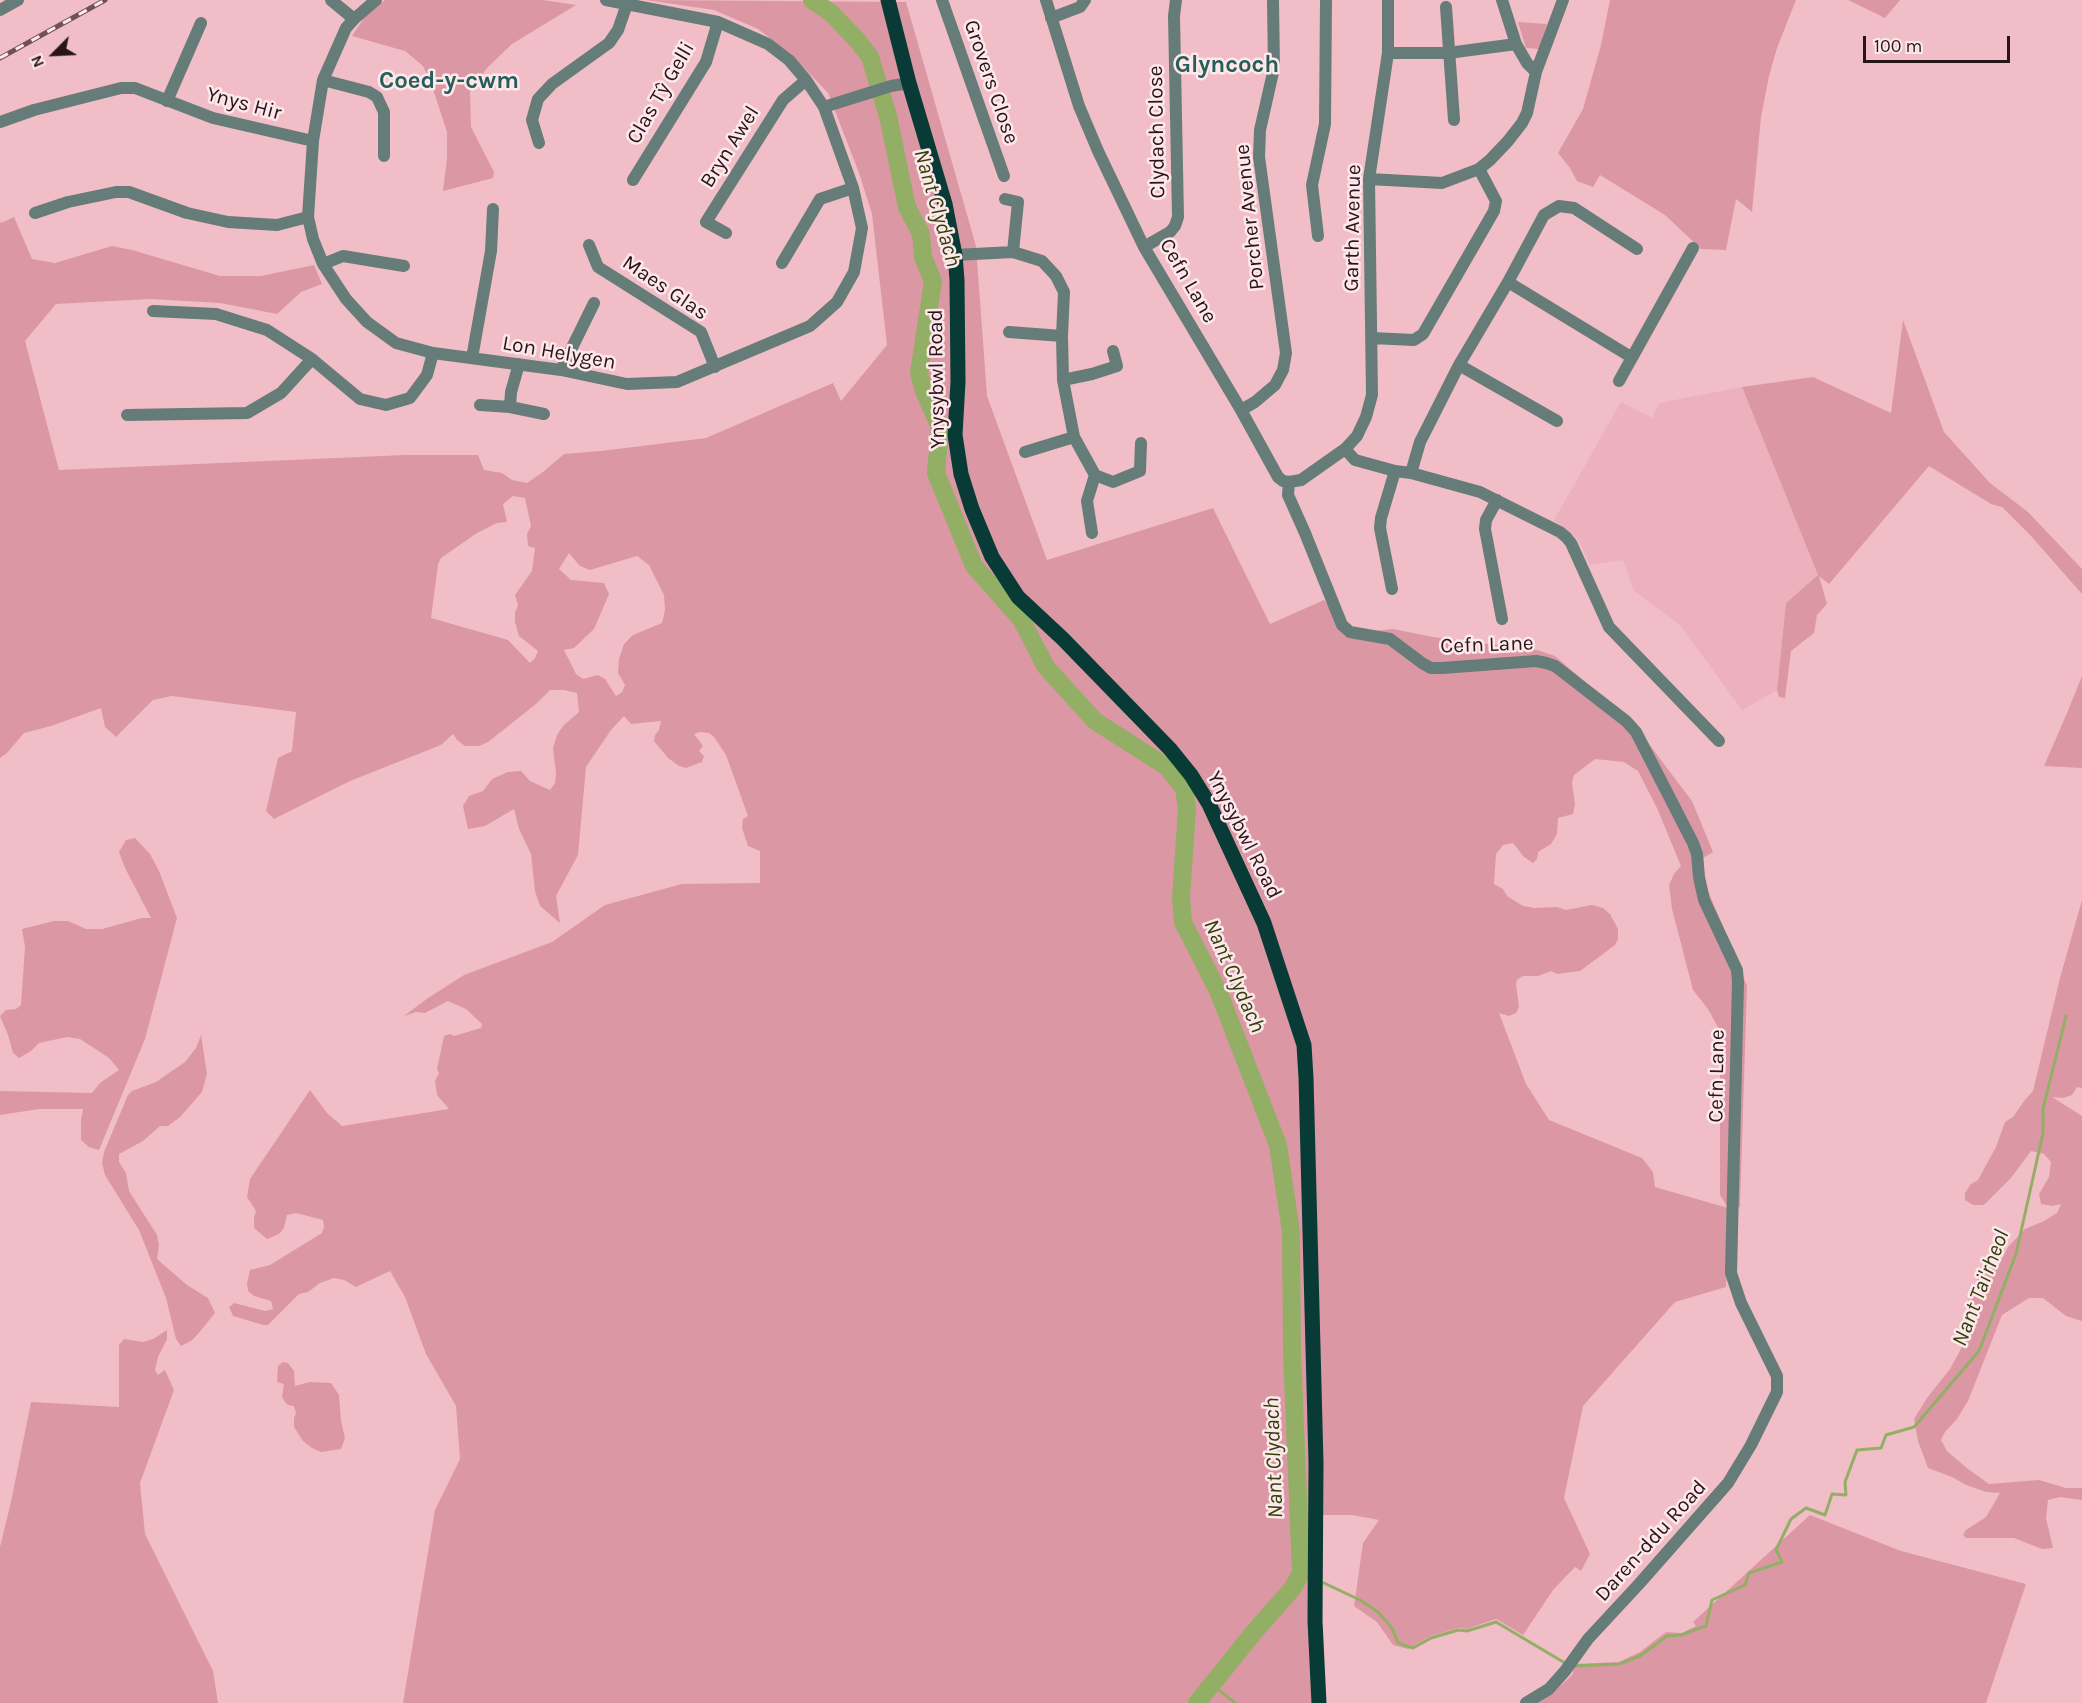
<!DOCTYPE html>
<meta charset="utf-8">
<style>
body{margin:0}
#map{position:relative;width:2082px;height:1703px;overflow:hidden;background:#f1bec7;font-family:Karla,sans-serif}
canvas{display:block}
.north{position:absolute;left:24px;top:24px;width:60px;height:60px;-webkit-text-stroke:4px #fee8eb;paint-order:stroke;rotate:246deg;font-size:16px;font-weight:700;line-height:24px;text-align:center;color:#271519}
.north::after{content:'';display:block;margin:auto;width:21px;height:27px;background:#271519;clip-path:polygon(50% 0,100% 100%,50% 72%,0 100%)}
.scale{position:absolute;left:1863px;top:36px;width:147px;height:27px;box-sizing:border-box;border:3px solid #271519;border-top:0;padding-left:8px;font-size:18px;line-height:21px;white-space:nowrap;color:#271519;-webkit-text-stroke:4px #fee8eb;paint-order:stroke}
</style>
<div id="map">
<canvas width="2082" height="1703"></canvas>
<div class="north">N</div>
<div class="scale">100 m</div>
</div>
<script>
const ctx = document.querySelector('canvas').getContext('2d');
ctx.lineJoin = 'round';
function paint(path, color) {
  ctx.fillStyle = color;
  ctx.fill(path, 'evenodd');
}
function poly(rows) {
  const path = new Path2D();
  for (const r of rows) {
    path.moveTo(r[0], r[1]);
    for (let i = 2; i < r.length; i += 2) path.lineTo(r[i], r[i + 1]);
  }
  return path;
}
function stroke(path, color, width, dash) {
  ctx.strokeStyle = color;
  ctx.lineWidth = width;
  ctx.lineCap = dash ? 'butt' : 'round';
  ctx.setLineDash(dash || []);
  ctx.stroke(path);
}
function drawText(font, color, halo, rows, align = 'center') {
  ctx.font = font + ' Karla,sans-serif';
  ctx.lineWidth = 5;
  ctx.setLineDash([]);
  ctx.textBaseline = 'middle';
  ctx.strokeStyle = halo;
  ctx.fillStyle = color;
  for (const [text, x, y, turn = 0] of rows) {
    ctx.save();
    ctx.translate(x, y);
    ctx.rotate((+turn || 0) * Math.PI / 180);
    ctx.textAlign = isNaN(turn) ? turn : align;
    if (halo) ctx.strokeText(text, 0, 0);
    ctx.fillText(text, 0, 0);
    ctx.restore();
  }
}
paint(poly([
 [1742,387,1818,575,1786,603,1777,690,1742,710,1680,625,1634,591,1623,560,1590,565,1578,539,1554,520,1621,402,1652,418,1659,403]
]), '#ecb1bc');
paint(poly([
 [385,0,543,0,576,5,512,44,487,68,470,92,471,127,494,172,493,178,443,191,447,159,447,132,432,86,423,66,405,51,352,36,366,15],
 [646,0,906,2,976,246,987,396,1047,560,1213,508,1270,624,1324,600,1353,633,1393,629,1433,637,1537,650,1555,656,1633,723,1692,801,1713,852,1703,858,1705,883,1747,986,1740,1207,1728,1208,1726,1287,1675,1302,1583,1406,1564,1498,1590,1554,1581,1571,1575,1567,1553,1590,1523,1635,1496,1619,1467,1629,1458,1628,1431,1636,1408,1649,1393,1645,1377,1622,1354,1606,1363,1543,1379,1520,1352,1515,1311,1515,1312,1703,403,1703,435,1510,460,1459,456,1406,426,1354,405,1297,390,1271,356,1287,344,1280,334,1278,320,1283,308,1292,299,1294,268,1325,263,1325,233,1316,229,1307,234,1303,265,1311,273,1309,271,1301,254,1296,248,1291,247,1283,250,1270,270,1265,322,1233,324,1227,323,1220,296,1213,287,1215,284,1228,279,1234,267,1239,254,1228,254,1218,256,1211,247,1197,250,1179,310,1090,327,1113,342,1126,449,1109,437,1095,435,1081,439,1073,437,1069,444,1036,450,1034,454,1036,481,1028,482,1024,466,1009,448,1001,425,1013,416,1012,404,1016,428,998,464,975,552,942,605,905,682,884,760,883,760,851,748,846,742,828,743,819,748,816,726,755,714,737,709,733,700,732,694,734,703,746,699,751,704,756,702,762,686,768,679,766,668,758,654,741,655,735,659,730,661,721,631,724,624,716,611,730,586,767,578,855,556,896,560,923,540,906,535,891,531,854,519,829,514,809,485,826,468,829,463,806,469,796,483,791,492,779,508,772,521,771,530,781,550,790,555,783,556,773,553,748,557,735,563,726,579,712,577,693,564,690,550,690,536,704,488,742,479,746,465,746,457,740,453,734,441,745,350,781,274,819,266,811,278,758,292,751,296,712,172,696,153,700,116,737,105,727,101,708,51,726,24,733,7,753,0,758,0,221,1,223,14,217,32,259,55,263,112,246,132,250,220,276,261,276,314,265,322,284,301,292,277,314,220,303,150,299,56,304,25,341,59,470,405,455,478,455,484,470,502,473,512,480,527,483,543,472,564,454,601,451,706,438,833,383,841,401,887,345,872,214,859,173,828,93,790,53,758,29,714,10],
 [513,496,525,498,531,526,527,534,528,546,535,548,532,571,515,595,518,605,515,613,515,622,519,636,538,651,535,658,530,663,508,640,431,618,438,564,441,558,477,533,497,523,507,522,503,504],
 [569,553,580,566,590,570,637,556,649,565,664,595,665,610,662,623,633,635,624,644,619,659,618,673,625,685,622,692,616,696,605,679,598,675,583,679,576,674,564,650,574,648,594,629,609,594,604,583,571,580,559,569],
 [1595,759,1624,762,1638,771,1657,808,1681,866,1674,874,1669,885,1672,909,1693,990,1708,1009,1720,1031,1720,1195,1728,1208,1655,1187,1653,1172,1642,1158,1549,1120,1526,1084,1499,1013,1509,1016,1516,1013,1519,1007,1516,984,1517,980,1523,976,1538,976,1551,971,1557,974,1580,971,1615,945,1618,939,1618,929,1610,914,1603,908,1592,905,1566,910,1557,907,1535,908,1523,906,1507,896,1503,889,1494,884,1496,854,1503,845,1513,843,1524,857,1533,863,1537,859,1538,852,1551,844,1557,834,1558,818,1573,814,1575,804,1572,783,1574,775],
 [1610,0,1796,0,1777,48,1769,76,1761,117,1752,212,1736,199,1726,250,1701,249,1665,215,1600,175,1593,187,1577,181,1570,168,1558,153,1583,109,1601,45],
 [1848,0,1900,0,1885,18],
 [1518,22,1547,24,1539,49,1526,48],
 [1903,320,1944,432,1990,483,2028,512,2082,569,2082,594,2031,536,2002,507,1991,504,1929,466,1829,584,1819,576,1827,604,1817,615,1814,633,1791,651,1785,698,1779,697,1777,690,1786,603,1818,575,1742,387,1813,377,1891,413],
 [2082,676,2082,768,2044,766,2067,713],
 [135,838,150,854,159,871,177,918,145,1039,99,1150,89,1147,81,1140,81,1120,83,1109,39,1109,0,1115,0,1091,92,1093,100,1083,119,1070,109,1058,80,1039,67,1037,39,1043,31,1051,19,1058,13,1053,8,1035,0,1016,6,1010,16,1009,21,1005,25,947,22,929,54,921,68,921,86,929,102,929,142,918,151,918,125,868,119,852,126,840],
 [2082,900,2082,1088,2077,1087,2072,1095,2063,1098,2052,1097,2082,1116,2082,1321,2066,1316,2043,1298,2029,1298,2002,1315,1968,1401,1957,1419,1945,1432,1941,1440,1947,1451,1968,1469,1989,1484,2039,1480,2066,1488,2082,1488,2082,1500,2060,1497,2048,1500,2046,1518,2053,1548,2042,1549,2014,1538,1966,1538,1963,1535,1966,1530,1986,1517,2000,1493,1986,1492,1966,1485,1952,1477,1928,1468,1918,1441,1914,1419,1927,1398,1950,1369,1980,1314,1968,1303,1978,1277,1999,1265,2008,1247,2025,1229,2044,1221,2057,1213,2061,1204,2052,1206,2041,1204,2039,1194,2049,1177,2051,1162,2044,1154,2031,1151,2011,1178,1984,1205,1973,1205,1965,1200,1965,1193,1971,1184,1978,1180,1996,1147,2005,1122,2013,1117,2024,1101,2033,1091,2060,978],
 [201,1035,207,1074,202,1092,180,1117,168,1126,160,1126,143,1141,119,1154,119,1162,126,1173,129,1191,157,1235,159,1245,157,1259,187,1285,208,1298,215,1313,198,1334,191,1341,181,1346,176,1339,166,1298,139,1230,105,1175,102,1163,104,1152,128,1095,132,1091,156,1082,185,1062,196,1048],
 [167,1330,167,1339,158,1357,155,1370,158,1375,165,1370,174,1390,140,1483,145,1534,213,1671,218,1703,0,1703,0,1547,11,1502,31,1402,119,1407,119,1345,124,1339,143,1342,153,1339],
 [283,1362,288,1363,294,1371,295,1386,310,1382,331,1383,339,1395,341,1421,345,1438,341,1449,321,1452,312,1448,303,1441,294,1427,294,1418,296,1413,294,1406,288,1405,285,1402,282,1397,284,1384,277,1382,278,1366],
 [1810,1515,1901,1551,2026,1584,1986,1703,1535,1703,1554,1692,1573,1674,1573,1664,1619,1662,1640,1652,1666,1632,1682,1633,1696,1626,1693,1622]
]), '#dc97a5');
stroke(poly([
 [1301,1573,1309,1578],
 [1324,1583,1360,1600,1378,1612,1392,1628,1398,1643,1413,1648,1431,1638,1458,1630,1467,1631,1496,1622,1565,1663],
 [1573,1666,1619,1664,1640,1656,1667,1636,1681,1635,1706,1626,1712,1600,1745,1585,1749,1573,1782,1562,1776,1550,1791,1519,1806,1508,1825,1515,1832,1494,1846,1495,1845,1482,1857,1450,1881,1448,1886,1435,1914,1427,1979,1351,2016,1254,2043,1133,2043,1109,2066,1016],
 [1213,1685,1235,1703]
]), '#92af65', 3);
stroke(poly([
 [812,0,831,13,857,40,870,57,888,116,907,207,921,234,923,257,933,281,919,373,924,391,940,427,936,473,974,566,1021,619,1046,667,1095,721,1167,767,1184,788,1187,809,1181,898,1183,922,1219,993,1278,1145,1291,1232,1292,1352,1301,1573,1292,1589,1254,1632,1197,1703]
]), '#92af65', 18);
stroke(poly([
 [331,0,354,19],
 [376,0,354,19,346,28,323,80,313,141,308,217,313,239,323,264,346,299,367,322,396,343,433,353,561,370,627,384,677,382,810,326,837,302,854,272,862,228,853,188,824,107,806,80,789,60,768,44,718,22,606,0],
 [942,0,1004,176],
 [1046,0,1079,106,1098,151,1144,247,1241,410,1278,477,1283,481,1289,482,1301,480,1345,449,1355,460,1395,471,1411,473,1480,492,1560,532,1566,537,1571,543,1609,627,1719,741],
 [1502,0,1516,44,1527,63,1536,72],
 [1446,7,1454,120],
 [0,10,18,0],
 [1051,18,1080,7,1085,0],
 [1388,53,1448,53,1516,44],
 [323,80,369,92,377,97,384,112,384,156],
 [167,101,201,23],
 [824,107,891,86,909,83],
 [0,122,34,110,121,88,135,88,213,118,313,141],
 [539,143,532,120,538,99,552,84,609,43,618,30,627,4],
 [1369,179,1442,183,1479,169,1490,160,1508,141,1522,123,1527,113,1536,72,1563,0],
 [633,180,706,62,718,22],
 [1005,199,1018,202,1013,252],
 [35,213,68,202,116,192,129,192,187,213,228,222,277,225,308,217],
 [726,233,706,222,783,100,806,80],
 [1318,236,1312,185,1325,124,1326,0],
 [589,245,598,267,701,332,715,367],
 [1144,247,1170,232,1175,226,1178,217,1174,16,1176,0],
 [955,255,1013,252,1042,261,1056,276,1064,292,1062,336,1009,332],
 [782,263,820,199,853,188],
 [323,264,343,256,404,266],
 [1508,282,1631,357],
 [153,311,216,314,267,330,312,359,360,399,386,405,410,398,427,375,433,353],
 [1062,336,1063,380,1074,437,1095,475,1087,501,1092,533],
 [1372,338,1414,340,1423,334,1494,211,1496,201,1479,169],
 [472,358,491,251,493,209],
 [519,364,511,392,510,407,544,414],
 [1459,365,1557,421],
 [561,370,594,303],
 [1063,380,1092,374,1117,366,1113,351],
 [1619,381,1693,248],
 [480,405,510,407],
 [1241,410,1255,402,1275,385,1283,370,1286,353,1259,157,1260,130,1274,68,1273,0],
 [127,415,247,413,281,393,312,359],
 [1345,449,1357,436,1366,417,1372,395,1369,179,1388,53,1388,0],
 [1025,452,1074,437],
 [1411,473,1420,442,1459,365,1508,282,1544,215,1559,206,1574,208,1637,249],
 [1095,475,1113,482,1140,471,1141,443],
 [1289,482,1288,495,1305,533,1342,625,1350,632,1390,639,1422,663,1431,668,1442,668,1536,661,1546,663,1555,666,1626,721,1636,732,1693,843,1697,854,1699,877,1704,900,1737,970,1738,982,1731,1273,1741,1303,1777,1376,1777,1392,1751,1445,1728,1483,1639,1584,1588,1639,1565,1671,1549,1689,1526,1703],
 [1497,500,1486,520,1485,529,1502,619],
 [1392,589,1380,528,1381,518,1395,471]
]), '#657c79', 12);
stroke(poly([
 [888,0,909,83,945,204,955,255,957,280,958,382,955,435,961,474,972,509,992,557,1018,597,1063,639,1170,749,1191,775,1209,804,1264,923,1304,1045,1306,1078,1316,1463,1315,1621,1319,1703]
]), '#083b36', 15);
const rail = poly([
 [0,58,105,0]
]);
stroke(rail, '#6f5157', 5);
stroke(rail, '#fee8eb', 3, [9]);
drawText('21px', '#271519', '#fee8eb', [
 ["Grovers Close",991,82,71],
 ["Clas Tŷ Gelli",661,93,-60],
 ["Ynys Hir",244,104,15],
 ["Clydach Close",1157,132,-91],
 ["Bryn Awel",730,147,-58],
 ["Porcher Avenue",1250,217,-96],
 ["Garth Avenue",1353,228,-89],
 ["Cefn Lane",1188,281,60],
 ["Maes Glas",665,288,34],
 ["Lon Helygen",559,353,10],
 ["Ynysybwl Road",937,379,-91],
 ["Cefn Lane",1487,645,-2],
 ["Ynysybwl Road",1244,835,63],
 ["Cefn Lane",1717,1076,-89],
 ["Daren-ddu Road",1651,1541,-48]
]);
drawText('italic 22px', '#2f4109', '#fee8eb', [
 ["Nant Clydach",937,208,74],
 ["Nant Clydach",1234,976,66],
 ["Nant Tai'rheol",1981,1288,-69],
 ["Nant Clydach",1274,1458,-92]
]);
drawText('bold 24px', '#265f59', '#fee8eb', [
 ["Glyncoch",1227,65],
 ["Coed-y-cwm",449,81]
]);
</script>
